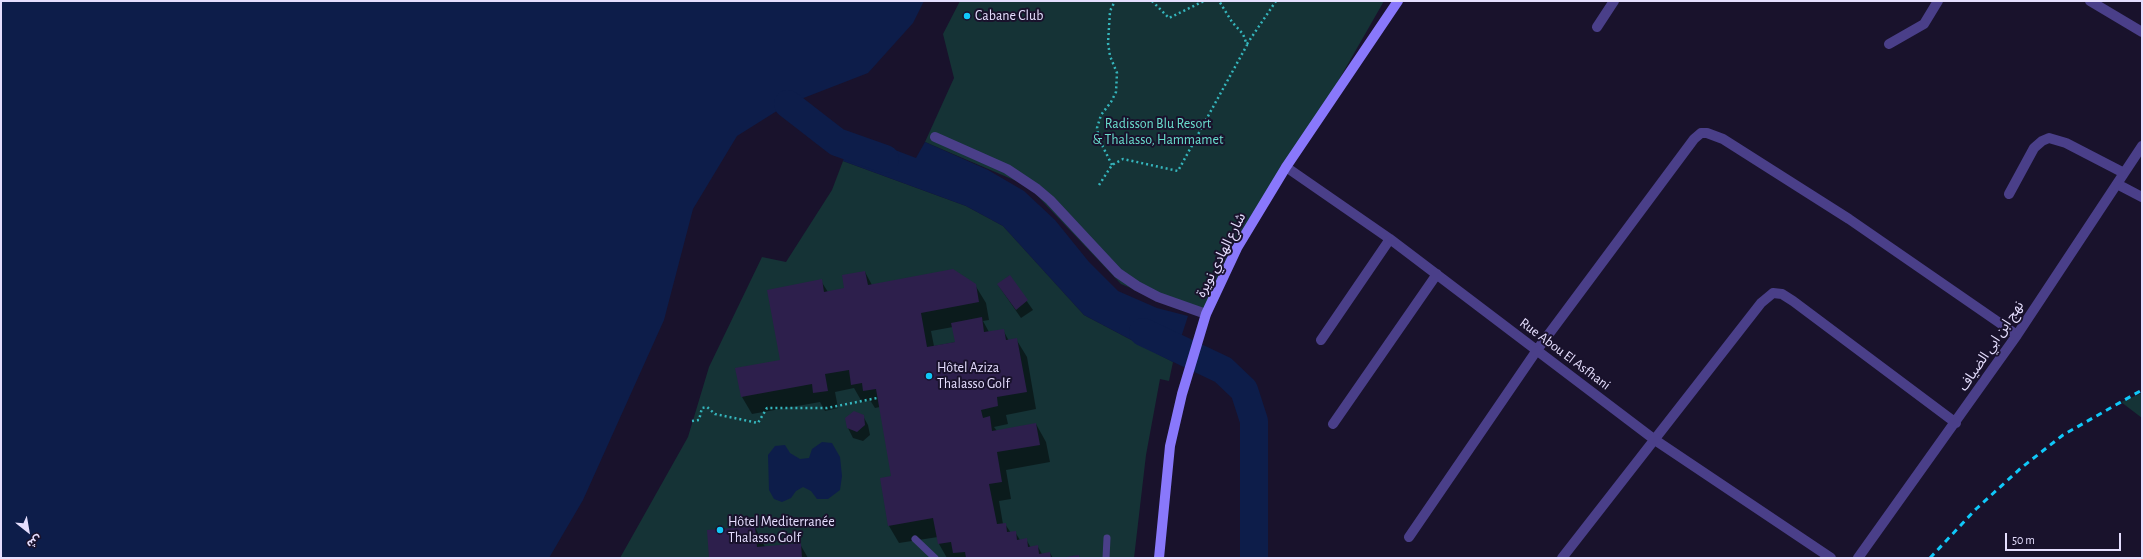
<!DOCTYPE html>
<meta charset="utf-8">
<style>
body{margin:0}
#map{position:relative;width:2143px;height:559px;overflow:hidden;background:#19122c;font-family:"Alegreya Sans","Noto Sans Arabic",sans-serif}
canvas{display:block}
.frame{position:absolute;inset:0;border:2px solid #e5defe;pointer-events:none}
.north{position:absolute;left:8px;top:511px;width:40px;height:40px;-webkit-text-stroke:3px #19122c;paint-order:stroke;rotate:149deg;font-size:11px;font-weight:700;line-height:16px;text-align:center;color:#e5defe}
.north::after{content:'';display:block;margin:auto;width:14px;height:18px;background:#e5defe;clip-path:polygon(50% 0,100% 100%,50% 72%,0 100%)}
.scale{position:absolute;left:2005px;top:533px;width:116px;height:18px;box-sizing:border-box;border:2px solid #e5defe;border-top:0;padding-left:5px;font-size:12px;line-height:14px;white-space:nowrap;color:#e5defe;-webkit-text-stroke:3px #19122c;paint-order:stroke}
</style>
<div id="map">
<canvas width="2143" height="559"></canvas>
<div class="frame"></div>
<div class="north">ش</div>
<div class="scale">50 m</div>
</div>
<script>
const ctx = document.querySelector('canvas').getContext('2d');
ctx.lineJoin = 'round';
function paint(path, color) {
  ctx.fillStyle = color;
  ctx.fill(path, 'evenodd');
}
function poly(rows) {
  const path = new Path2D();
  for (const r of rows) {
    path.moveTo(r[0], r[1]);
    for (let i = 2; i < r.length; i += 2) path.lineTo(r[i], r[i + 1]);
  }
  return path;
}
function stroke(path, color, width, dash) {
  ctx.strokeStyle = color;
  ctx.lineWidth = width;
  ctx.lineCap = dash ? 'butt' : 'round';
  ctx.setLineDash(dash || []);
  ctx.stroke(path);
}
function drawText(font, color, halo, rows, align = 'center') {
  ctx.font = font + ' "Alegreya Sans","Noto Sans Arabic",sans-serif';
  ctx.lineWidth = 4;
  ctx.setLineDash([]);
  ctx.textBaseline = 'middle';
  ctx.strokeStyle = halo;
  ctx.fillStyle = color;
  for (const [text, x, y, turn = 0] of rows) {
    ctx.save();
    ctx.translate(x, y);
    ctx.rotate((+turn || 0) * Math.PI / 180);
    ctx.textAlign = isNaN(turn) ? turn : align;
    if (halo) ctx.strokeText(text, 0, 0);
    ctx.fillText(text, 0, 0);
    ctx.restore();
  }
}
paint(poly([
 [960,1,1384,1,1207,310,1160,300,1121,284,1028,186,925,142,954,78,943,34],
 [843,161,966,206,1003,226,1084,315,1173,362,1169,381,1160,379,1146,455,1134,558,620,558,688,437,709,367,762,257,786,262,832,190],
 [2142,393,2142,418,2121,402]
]), '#153336');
paint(poly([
 [1,1,924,1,913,23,868,73,788,104,737,136,693,209,664,320,583,500,549,558,1,558],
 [853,134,916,158,925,142,988,170,1024,191,1055,220,1089,262,1118,291,1157,308,1188,316,1173,362,1084,315,1003,226,966,206,843,161],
 [822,442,832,443,840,457,842,476,840,490,828,499,817,499,811,491,803,487,796,491,791,498,782,502,774,499,769,490,768,455,775,446,785,445,790,453,800,459,809,458,812,449]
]), '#0d1d4a');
paint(poly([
 [865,272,872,285,975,285,986,303,989,320,983,321,989,332,1003,330,1009,341,1016,339,1027,357,1036,409,1006,415,1008,424,994,427,997,431,1036,424,1046,442,1050,462,1006,470,1011,499,999,501,1003,524,1005,524,1011,533,1015,532,1020,540,1026,539,1031,548,1038,547,1042,554,1050,553,1053,558,947,558,939,544,938,537,899,543,889,526,892,477,880,407,875,408,870,400,862,402,854,388,835,392,838,408,825,411,820,402,752,414,742,397,781,361,821,281,828,292,845,289],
 [953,327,956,342,934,346,931,331],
 [1009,276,1033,310,1021,318,998,285],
 [863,416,868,425,870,435,863,441,853,438,848,428],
 [755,527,765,547,800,544,808,558,710,558]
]), '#0007');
stroke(poly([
 [788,104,837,142,885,159],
 [1143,332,1223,370,1244,390,1254,421,1254,558]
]), '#0d1d4a', 28);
paint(poly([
 [953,269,976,284,979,302,921,313,927,347,955,342,951,323,982,317,984,332,1004,329,1006,340,1017,338,1027,392,997,397,998,406,981,410,983,418,990,416,992,431,1036,423,1040,445,997,452,1002,482,989,484,997,524,1006,523,1007,532,1016,531,1017,540,1027,538,1028,547,1038,545,1039,554,1050,552,1051,558,966,558,965,552,953,553,951,542,938,544,933,518,888,526,880,478,891,476,876,389,863,391,862,383,851,385,849,370,825,374,828,391,813,393,812,384,741,397,735,368,780,360,767,290,822,279,824,292,844,288,842,275,865,271,868,285],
 [1010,275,1028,300,1016,310,997,284],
 [854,411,864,415,865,425,857,432,847,428,845,418],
 [755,526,757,547,801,543,802,558,709,558,707,530],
 [1079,555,1079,558,1066,558,1066,557]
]), '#2d1f4c');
stroke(poly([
 [1152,1,1169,18,1204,1],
 [1247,44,1276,1],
 [1112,165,1099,139,1097,128,1101,115,1111,102,1116,92,1117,73,1110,56,1108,43,1110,11,1115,1],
 [1099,185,1112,165,1123,159,1178,171,1247,45,1243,34,1232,22,1219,1],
 [692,421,699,420,702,408,707,407,715,414,758,423,767,408,827,408,877,398]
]), '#35b5bc', 2.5, [2, 3]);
stroke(poly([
 [915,539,935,558],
 [1106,558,1107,538]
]), '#4a3f89', 7);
stroke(poly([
 [2090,1,2142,32],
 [1597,27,1614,1],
 [1889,44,1924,24,1938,1],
 [935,137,1007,169,1037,189,1050,200,1118,273,1137,286,1158,297,1206,314],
 [1286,167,1390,239,1655,440,1831,558],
 [2117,184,2142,197],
 [2009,194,2034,148,2042,141,2049,138,2066,143,2124,173],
 [1321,340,1390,239],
 [1333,424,1437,274],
 [1409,537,1537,350,1694,139,1701,133,1707,133,1723,139,1849,219,2017,335],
 [1562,558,1761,303,1773,293,1782,294,1793,301,1956,423],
 [1858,558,2017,335,2142,146]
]), '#4a3f89', 10);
stroke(poly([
 [1159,558,1170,446,1182,394,1206,314,1237,248,1286,167,1398,1]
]), '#8978fb', 10);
stroke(poly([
 [1930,558,1976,509,2021,468,2063,435,2142,390]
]), '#10c8f9', 3, [6, 5]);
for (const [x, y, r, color] of [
 [967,16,4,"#10c8f9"],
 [929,376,4,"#10c8f9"],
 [720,530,4,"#10c8f9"]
]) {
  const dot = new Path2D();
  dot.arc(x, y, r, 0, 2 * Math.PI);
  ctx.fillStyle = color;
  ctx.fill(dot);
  stroke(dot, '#19122c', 1.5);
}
drawText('14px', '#e5defe', '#19122c', [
 ["Cabane Club",975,16],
 ["Hôtel Aziza",937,368],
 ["Thalasso Golf",937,384],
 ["Hôtel Mediterranée",728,522],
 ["Thalasso Golf",728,538]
], 'left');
drawText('14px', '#6adece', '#19122c', [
 ["Radisson Blu Resort",1158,124],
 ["& Thalasso, Hammamet",1158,140]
]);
drawText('14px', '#e5defe', '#19122c', [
 ["شارع الهادي نويرة",1221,255,-63],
 ["نهج ابن ابي الضياف",1991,346,-56],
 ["Rue Abou El Asfhani",1565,354,37]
]);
</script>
